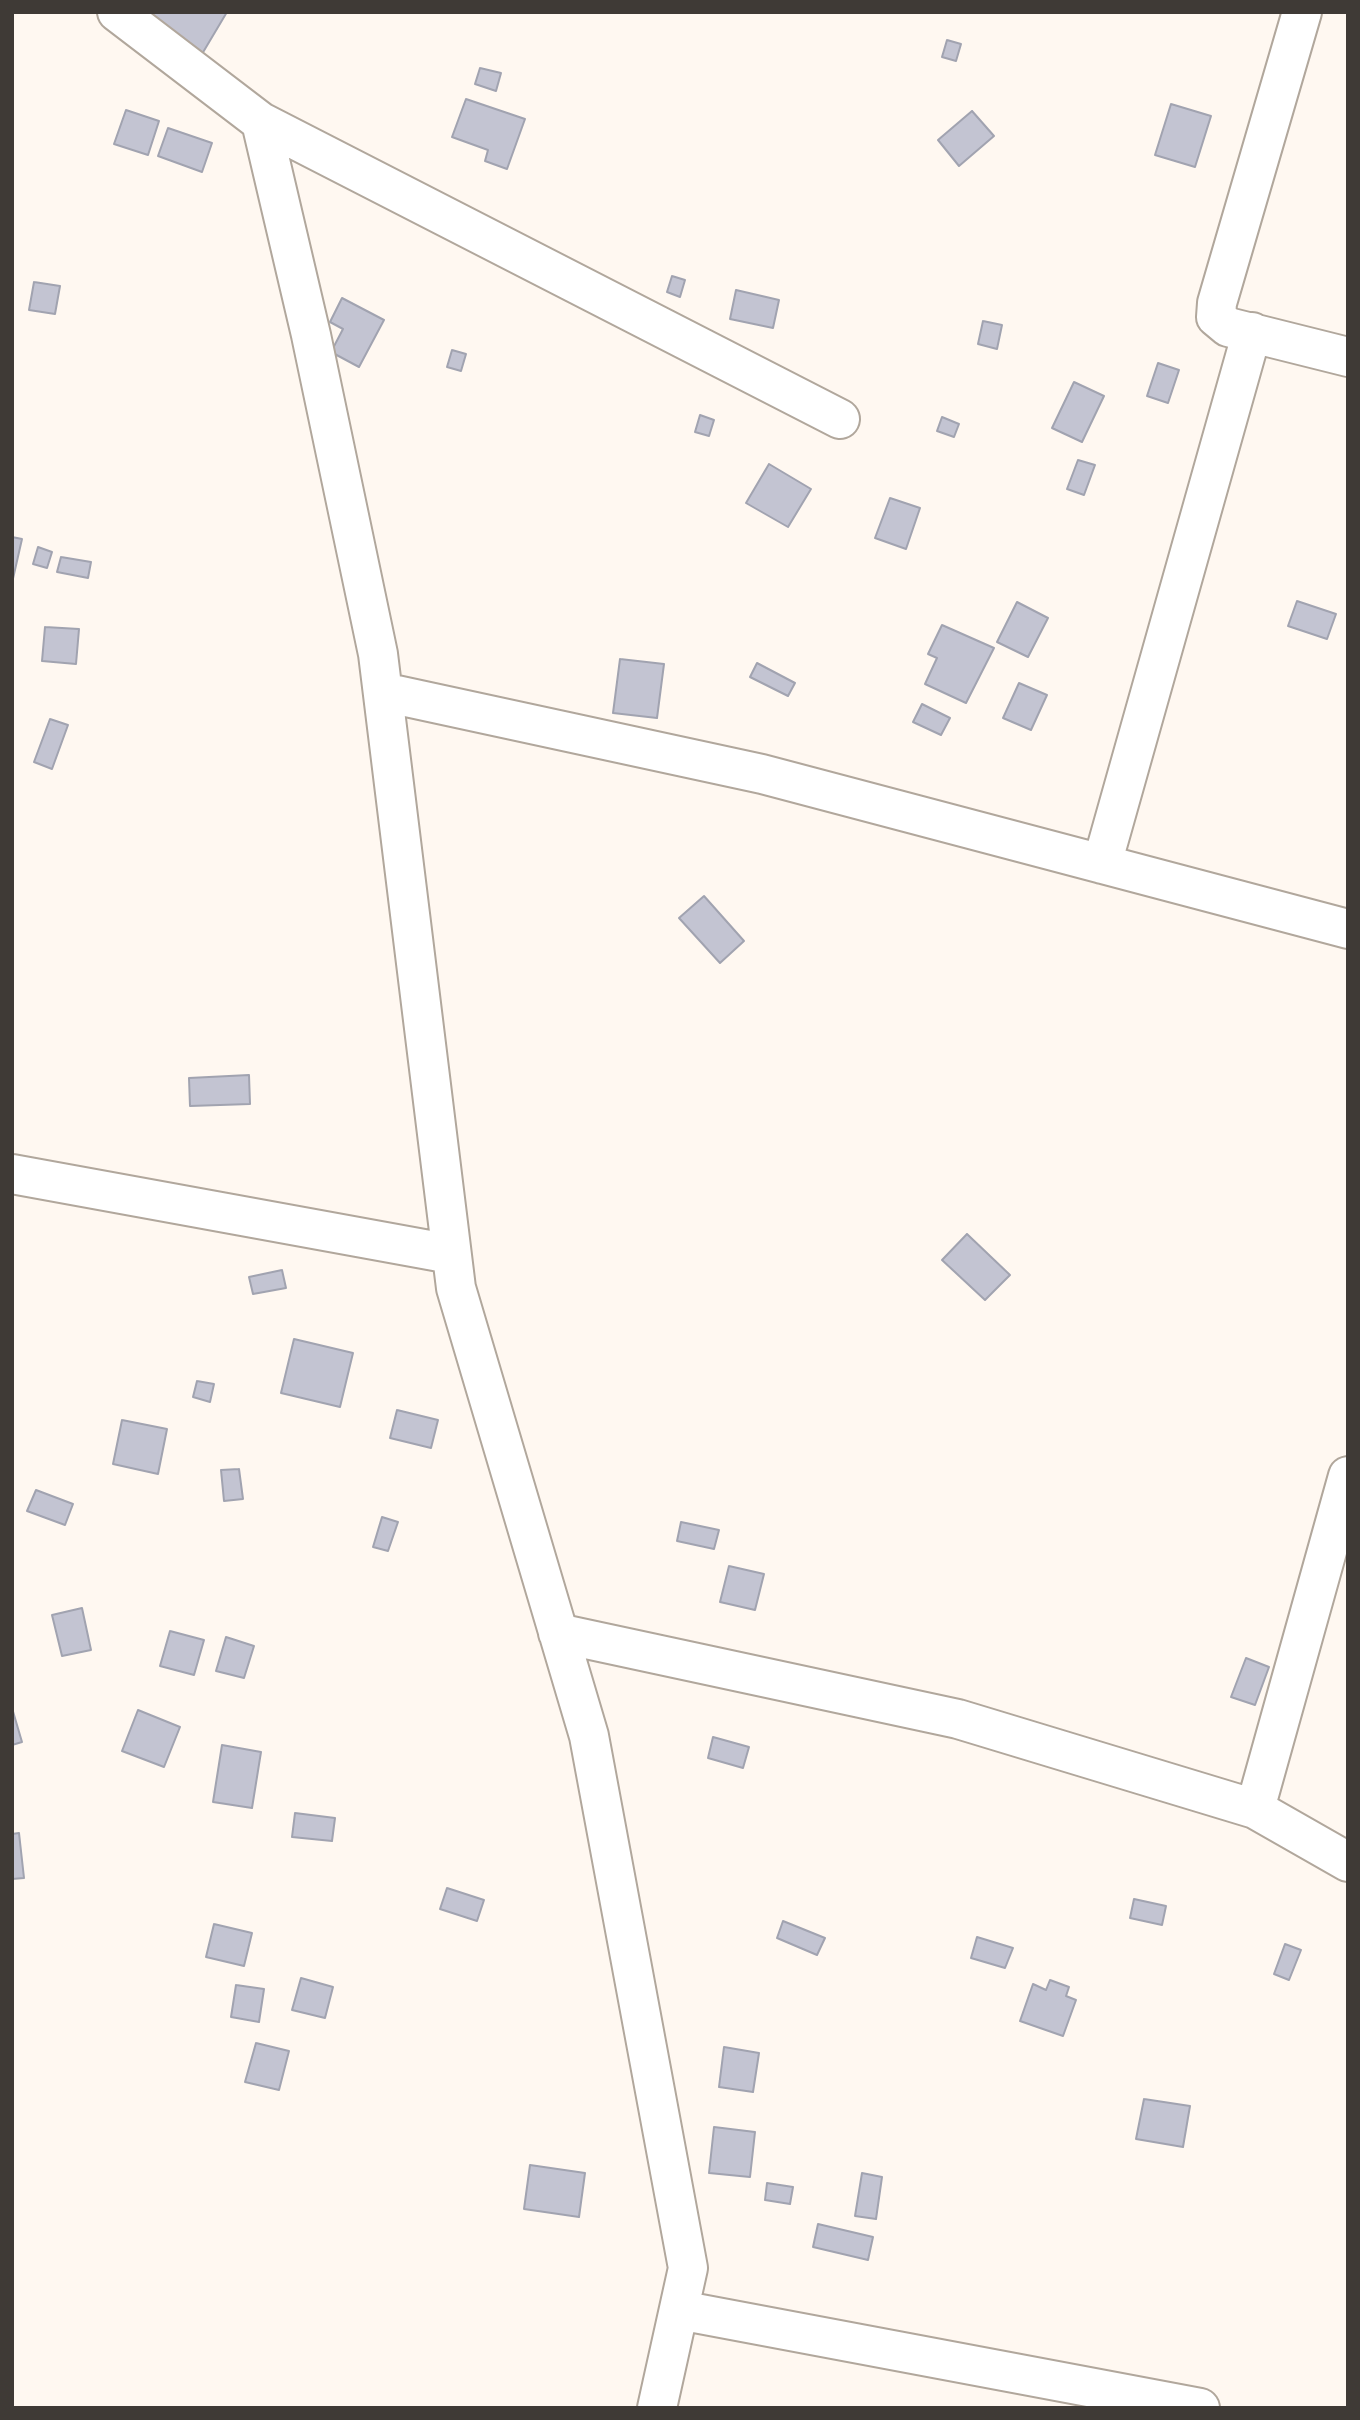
<!DOCTYPE html>
<style>
body{margin:0}
#map{position:relative;width:1360px;height:2420px;overflow:hidden;background:#fff8f1;font-family:Lato,sans-serif}
canvas{display:block}
.frame{position:absolute;inset:0;border:14px solid #3f3a36;pointer-events:none}
</style>
<div id="map">
<canvas width="1360" height="2420"></canvas>
<div class="frame"></div>
</div>
<script>
const ctx = document.querySelector('canvas').getContext('2d');
ctx.lineJoin = 'round';
function paint(path, color) {
  ctx.fillStyle = color;
  ctx.fill(path, 'evenodd');
}
function poly(rows) {
  const path = new Path2D();
  for (const r of rows) {
    path.moveTo(r[0], r[1]);
    for (let i = 2; i < r.length; i += 2) path.lineTo(r[i], r[i + 1]);
  }
  return path;
}
function stroke(path, color, width, dash) {
  ctx.strokeStyle = color;
  ctx.lineWidth = width;
  ctx.lineCap = dash ? 'butt' : 'round';
  ctx.setLineDash(dash || []);
  ctx.stroke(path);
}
const building = poly([
 [131,12,227,12,202,54,131,12],
 [947,40,961,44,956,61,942,57,947,40],
 [480,68,501,73,496,91,475,84,480,68],
 [466,99,525,119,507,169,485,161,488,150,452,137,466,99],
 [1171,104,1211,116,1195,167,1155,155,1171,104],
 [126,110,159,121,148,155,114,144,126,110],
 [972,111,994,136,959,166,938,140,972,111],
 [168,128,212,143,202,172,158,156,168,128],
 [672,276,685,280,680,297,667,292,672,276],
 [34,282,60,286,55,314,29,310,34,282],
 [736,290,779,300,773,328,730,319,736,290],
 [342,298,384,320,359,367,331,352,343,329,330,322,342,298],
 [983,321,1002,325,997,349,978,344,983,321],
 [452,350,466,354,461,371,447,367,452,350],
 [1158,363,1179,370,1168,403,1147,396,1158,363],
 [1074,382,1104,396,1082,442,1052,428,1074,382],
 [700,415,714,420,709,436,695,432,700,415],
 [942,417,959,424,954,437,937,431,942,417],
 [1078,460,1095,465,1084,495,1067,489,1078,460],
 [769,464,811,489,788,527,746,503,769,464],
 [890,498,920,508,906,549,875,538,890,498],
 [12,537,22,539,12,583,12,537],
 [38,547,52,552,47,568,33,564,38,547],
 [61,557,91,562,88,578,57,572,61,557],
 [1297,601,1336,614,1327,639,1288,626,1297,601],
 [1017,602,1048,618,1028,657,997,642,1017,602],
 [942,625,994,648,966,703,925,684,937,658,928,654,942,625],
 [45,627,79,629,76,664,42,661,45,627],
 [620,659,664,664,657,718,613,713,620,659],
 [757,663,795,683,788,696,750,677,757,663],
 [1019,683,1047,695,1031,730,1003,718,1019,683],
 [922,704,950,718,941,735,913,722,922,704],
 [50,719,68,725,52,769,34,762,50,719],
 [704,896,744,941,720,963,679,918,704,896],
 [249,1075,250,1104,190,1106,189,1078,249,1075],
 [967,1234,1010,1275,985,1300,942,1260,967,1234],
 [282,1270,286,1288,253,1294,249,1277,282,1270],
 [294,1339,353,1353,340,1407,281,1393,294,1339],
 [197,1381,214,1384,210,1402,193,1397,197,1381],
 [397,1410,438,1420,431,1448,390,1438,397,1410],
 [122,1420,167,1429,158,1474,113,1464,122,1420],
 [239,1469,243,1499,224,1501,221,1470,239,1469],
 [36,1490,73,1504,65,1525,27,1511,36,1490],
 [382,1517,398,1522,388,1551,373,1547,382,1517],
 [681,1522,719,1530,714,1549,677,1541,681,1522],
 [729,1566,764,1574,755,1610,720,1602,729,1566],
 [82,1608,91,1650,62,1656,52,1615,82,1608],
 [170,1631,204,1640,194,1675,160,1666,170,1631],
 [226,1637,254,1646,244,1678,216,1671,226,1637],
 [1246,1658,1269,1667,1255,1705,1231,1697,1246,1658],
 [12,1708,22,1742,12,1745,12,1708],
 [138,1710,180,1727,164,1767,122,1751,138,1710],
 [713,1737,749,1747,743,1768,708,1758,713,1737],
 [222,1745,261,1752,252,1808,213,1802,222,1745],
 [295,1813,335,1818,332,1841,292,1837,295,1813],
 [19,1833,24,1878,12,1879,12,1834,19,1833],
 [447,1888,484,1900,477,1921,440,1909,447,1888],
 [1134,1899,1166,1906,1162,1925,1130,1918,1134,1899],
 [783,1921,825,1938,817,1955,777,1938,783,1921],
 [214,1924,252,1933,244,1966,206,1957,214,1924],
 [977,1937,1013,1948,1005,1968,971,1958,977,1937],
 [1285,1944,1301,1950,1289,1980,1274,1974,1285,1944],
 [301,1978,333,1987,325,2018,292,2010,301,1978],
 [1050,1980,1069,1987,1066,1996,1076,2000,1063,2036,1020,2021,1033,1984,1046,1990,1050,1980],
 [236,1985,264,1989,259,2022,231,2017,236,1985],
 [256,2043,289,2051,279,2090,245,2082,256,2043],
 [724,2047,759,2053,753,2092,719,2087,724,2047],
 [1144,2099,1190,2106,1183,2147,1136,2139,1144,2099],
 [714,2127,755,2132,750,2177,709,2173,714,2127],
 [530,2165,585,2173,579,2217,524,2209,530,2165],
 [862,2173,882,2177,876,2219,855,2216,862,2173],
 [767,2183,793,2187,790,2204,765,2200,767,2183],
 [818,2224,873,2237,868,2260,813,2247,818,2224]
]);
paint(building, '#c3c4d2');
stroke(building, '#a1a3b0', 2);
const minor = poly([
 [117,12,261,122,311,335,378,654,456,1288,589,1736,688,2268,657,2408],
 [1302,12,1217,303,1216,317,1228,327,1348,357],
 [261,122,840,419],
 [383,692,762,774,1348,929],
 [1102,864,1252,332],
 [12,1174,451,1254],
 [558,1633,958,1719,1255,1809,1348,1862],
 [1255,1809,1348,1476],
 [679,2310,1200,2408]
]);
stroke(minor, '#b1a79c', 42);
stroke(minor, '#fff', 38);
</script>
